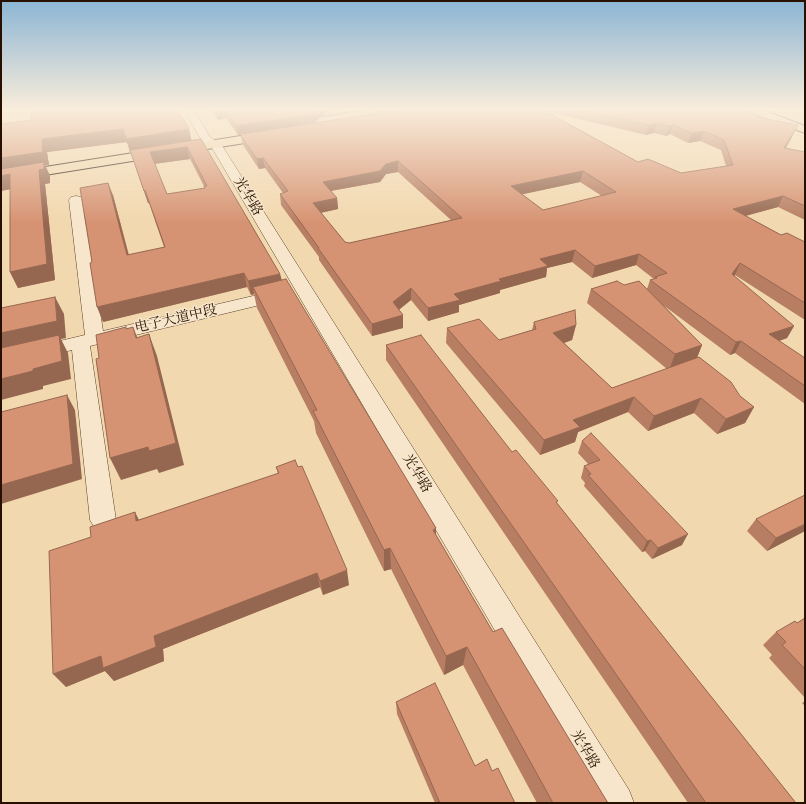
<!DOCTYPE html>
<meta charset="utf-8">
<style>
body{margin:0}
#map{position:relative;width:806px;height:804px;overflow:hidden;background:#f2d8af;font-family:"IM FELL English",serif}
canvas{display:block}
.frame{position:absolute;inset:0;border:2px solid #281000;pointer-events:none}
</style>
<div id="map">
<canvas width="806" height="804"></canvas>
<div class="frame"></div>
</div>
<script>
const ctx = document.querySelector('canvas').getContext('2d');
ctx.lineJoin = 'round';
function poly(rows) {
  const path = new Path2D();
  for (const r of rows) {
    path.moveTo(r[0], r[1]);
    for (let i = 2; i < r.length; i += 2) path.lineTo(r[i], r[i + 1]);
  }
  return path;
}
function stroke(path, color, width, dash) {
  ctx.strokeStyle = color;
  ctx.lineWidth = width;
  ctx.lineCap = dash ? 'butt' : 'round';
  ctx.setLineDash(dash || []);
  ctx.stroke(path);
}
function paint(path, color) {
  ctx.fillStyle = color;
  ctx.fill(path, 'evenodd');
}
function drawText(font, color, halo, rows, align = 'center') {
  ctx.font = font + ' "IM FELL English","Noto Serif SC",serif';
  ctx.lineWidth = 3;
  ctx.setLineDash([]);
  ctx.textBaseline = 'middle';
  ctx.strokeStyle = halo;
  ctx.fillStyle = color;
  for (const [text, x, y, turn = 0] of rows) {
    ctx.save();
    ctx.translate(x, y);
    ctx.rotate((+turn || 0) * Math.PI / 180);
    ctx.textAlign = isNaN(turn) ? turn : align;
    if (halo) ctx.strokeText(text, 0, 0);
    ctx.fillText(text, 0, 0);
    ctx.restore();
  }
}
const minor = poly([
 [184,110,194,110,210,137,221,144,629,790,634,803,596,803,211,146,202,141,184,110],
 [76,196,81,197,83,200,103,331,283,289,289,290,292,294,289,298,90,346,116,520,112,527,103,531,94,527,90,520,72,350,1,367,1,355,85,335,69,200,71,197,76,196]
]);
const major = poly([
 [365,110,392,110,387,113,287,129,283,128,281,126,283,124,287,123,365,110],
 [748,110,763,110,805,126,805,133,749,112,748,110],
 [272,131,276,132,278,135,276,138,1,182,1,174,272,131]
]);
stroke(minor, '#5a422c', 1);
stroke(major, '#281000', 2);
paint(minor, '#f7e6cb');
paint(major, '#f2d8af');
paint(poly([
 [211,110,329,110,314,123,238,135,226,118,218,120],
 [374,110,396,110,378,113],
 [397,110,745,110,754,112,753,116,793,135,786,148,805,152,805,220,778,207,746,216,781,235,805,242,805,320,735,275,734,276,794,326,787,338,779,341,805,358,805,404,735,353,730,355,663,305,702,345,697,358,740,396,754,407,745,423,717,434,694,413,648,431,628,412,578,432,575,442,540,455,446,343,447,328,499,340,532,330,534,322,576,325,572,340,564,343,612,388,667,369,587,303,591,289,624,285,647,289,650,280,654,279,636,265,592,278,572,262,547,268,546,277,500,290,500,293,459,305,459,312,428,321,411,300,399,310,403,328,372,336,319,260,319,257,281,205,280,194,283,193,265,168,259,169,243,145,241,136,388,113,388,112],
 [545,111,646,135,654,133,666,136,670,134,688,143,700,141,721,150,726,166,681,173,638,162],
 [398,172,451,220,349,243,345,242,321,213,338,209,337,198,331,191,380,182,386,174],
 [580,182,602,196,543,210,522,194],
 [1,124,192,140,280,274,282,280,436,528,436,535,493,632,608,803,537,803,463,665,444,675,391,569,384,571,316,433,314,421,257,308,254,294,251,295,247,287,103,322,92,262,113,195,129,255,164,247,149,203,148,203,127,142,47,152,49,165,45,165,50,176,50,183,45,184,55,280,18,288,10,272,10,189,1,191],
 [190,159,205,188,167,194,154,164],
 [386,345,512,452,557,503,796,803,688,803,386,360],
 [582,441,682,545,652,559,645,551,642,552,584,486,585,483,581,478,584,466,589,465,578,453],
 [276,467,349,585,323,595,320,587,163,649,164,661,114,681,105,671,66,687,91,537,135,512,138,520,278,474],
 [756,519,805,531,767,551,747,531],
 [805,618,805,698,769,658,772,655,763,645,776,632,797,623],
 [805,701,805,706,802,703],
 [396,702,475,766,492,771,515,803,435,803,397,714]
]), '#b87e63');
paint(poly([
 [224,110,226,118,218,120,216,111],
 [318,110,329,110,314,123,238,135,236,126],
 [377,110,396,110,378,113],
 [657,123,654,133,646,135,649,125],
 [673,125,670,134,666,136,669,126],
 [798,125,793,135,780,158,784,148],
 [123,129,127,142,47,152,49,165,45,165,50,176,50,183,45,184,55,280,18,288,10,272,39,170,1,172,1,158,42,139],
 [189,129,192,142,130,152,126,139],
 [704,131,700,141,688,143,692,133],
 [187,147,190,159,153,164,150,152],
 [263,158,265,168,259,169,257,159],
 [398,161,398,172,386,174,380,182,324,192,323,182,386,164],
 [583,171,580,182,510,197,511,186],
 [10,174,16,188,1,191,1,176],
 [108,183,113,195,132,269,127,255],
 [145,190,149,203,148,203,144,191],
 [783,196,778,207,729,220,733,209],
 [337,198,338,209,314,214,313,203],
 [575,250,572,262,547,268,546,277,500,290,500,293,459,305,459,312,428,321,428,308,454,294,499,279,540,259],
 [639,254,636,265,592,278,595,266],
 [740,263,735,275,727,286,732,274],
 [244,273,247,287,103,322,97,307],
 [280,274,283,288,253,287,254,294,251,295,248,281],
 [411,288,411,300,393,314,393,302],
 [55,297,64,314,66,338,61,339,68,353,71,379,43,386,43,389,1,400,1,333],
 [403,315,403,328,372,336,372,324],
 [576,325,572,340,550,348,553,333],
 [794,326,787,338,762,347,769,334],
 [133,327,142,349,136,338],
 [149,334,157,356,184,465,159,473,157,469,121,480,110,458],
 [741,341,735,353,730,355,736,342],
 [702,345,696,360,669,370,675,354],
 [67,395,75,410,82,479,1,504,1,485],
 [634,397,628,412,578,432,575,442,540,455,544,440,573,420],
 [701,398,694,413,648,431,654,416],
 [754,407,745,423,717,434,726,419],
 [135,512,143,528,136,521],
 [805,524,805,531,767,551,776,538],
 [436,528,435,549,433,530],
 [688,534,682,545,652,559,658,548],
 [651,540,645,551,642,552,647,541],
 [390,548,391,569,384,571,384,550],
 [347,570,349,585,323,595,320,581],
 [317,573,320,587,163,649,164,661,114,681,105,671,66,687,53,674],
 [467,647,463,665,444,675,446,656]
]), '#966750');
const building = poly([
 [31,110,178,110,189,129,126,139,123,129,42,139,43,152,1,158,1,124,32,120,31,110],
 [225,110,318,110,314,114,236,126,225,110],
 [397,110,543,110,638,162,648,159,681,173,733,165,724,140,704,131,692,133,673,125,669,126,657,123,649,125,582,110,745,110,754,112,751,116,798,125,784,148,805,152,805,206,783,196,733,209,781,235,787,233,805,242,805,303,740,263,732,274,794,326,769,334,805,358,805,386,741,341,736,342,650,280,657,278,655,277,667,273,639,254,595,266,575,250,540,259,548,266,499,279,501,281,454,294,460,300,428,308,411,288,393,302,403,315,372,324,318,248,319,248,280,194,288,191,263,158,257,159,241,136,242,134,386,112,390,113,388,112,397,110],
 [398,161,462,218,349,243,345,242,313,203,337,198,323,182,380,171,386,164,398,161],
 [583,171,616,192,543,210,511,186,583,171],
 [201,139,280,274,248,281,244,273,97,307,90,263,92,262,80,188,108,183,127,255,165,247,145,190,144,191,130,150,201,139],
 [187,147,207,186,204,186,205,188,167,194,150,152,187,147],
 [44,162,44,169,39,170,47,264,10,272,10,174,1,176,1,169,44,162],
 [286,279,436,528,433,530,493,632,502,628,608,803,553,803,467,647,446,656,390,548,384,550,313,411,317,410,253,287,286,279],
 [617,281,624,285,639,281,702,345,675,354,591,289,617,281],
 [55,297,57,321,1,333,1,308,55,297],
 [575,310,576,325,553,333,612,388,699,357,731,382,740,396,754,407,726,419,701,398,654,416,634,397,573,420,580,427,544,440,447,328,479,319,499,340,536,329,534,322,575,310],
 [126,327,126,329,133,327,136,338,149,334,176,443,149,451,148,447,110,458,96,359,99,358,96,335,126,327],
 [59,335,62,361,33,369,33,371,1,379,1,348,59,335],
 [421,335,512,452,516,450,558,501,556,502,796,803,706,803,386,345,421,335],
 [67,395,73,464,1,485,1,412,67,395],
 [591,433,688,534,658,548,651,540,647,541,588,475,591,474,584,466,600,460,582,441,591,433],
 [295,460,298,467,302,466,347,570,320,581,317,573,154,636,156,647,103,668,101,656,53,674,49,551,91,537,90,527,135,512,136,521,279,473,276,467,295,460],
 [805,495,805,524,776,538,756,519,805,495],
 [805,618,805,669,782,645,786,642,776,632,795,621,797,623,805,618],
 [435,683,475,766,487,759,492,771,498,768,515,803,440,803,396,702,435,683]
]);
paint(building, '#d69373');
stroke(building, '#966750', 1);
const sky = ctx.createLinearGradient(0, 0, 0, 223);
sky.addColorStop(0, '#8bb5d4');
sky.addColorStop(0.49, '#f9eddb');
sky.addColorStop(1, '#f9eddb00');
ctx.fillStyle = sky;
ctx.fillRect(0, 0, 806, 223);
drawText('14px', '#281000', '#f7e6cb', [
 ["光华路",247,197,59],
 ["电子大道中段",176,320,-13],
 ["光华路",416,474,59],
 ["光华路",584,750,59]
]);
</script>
